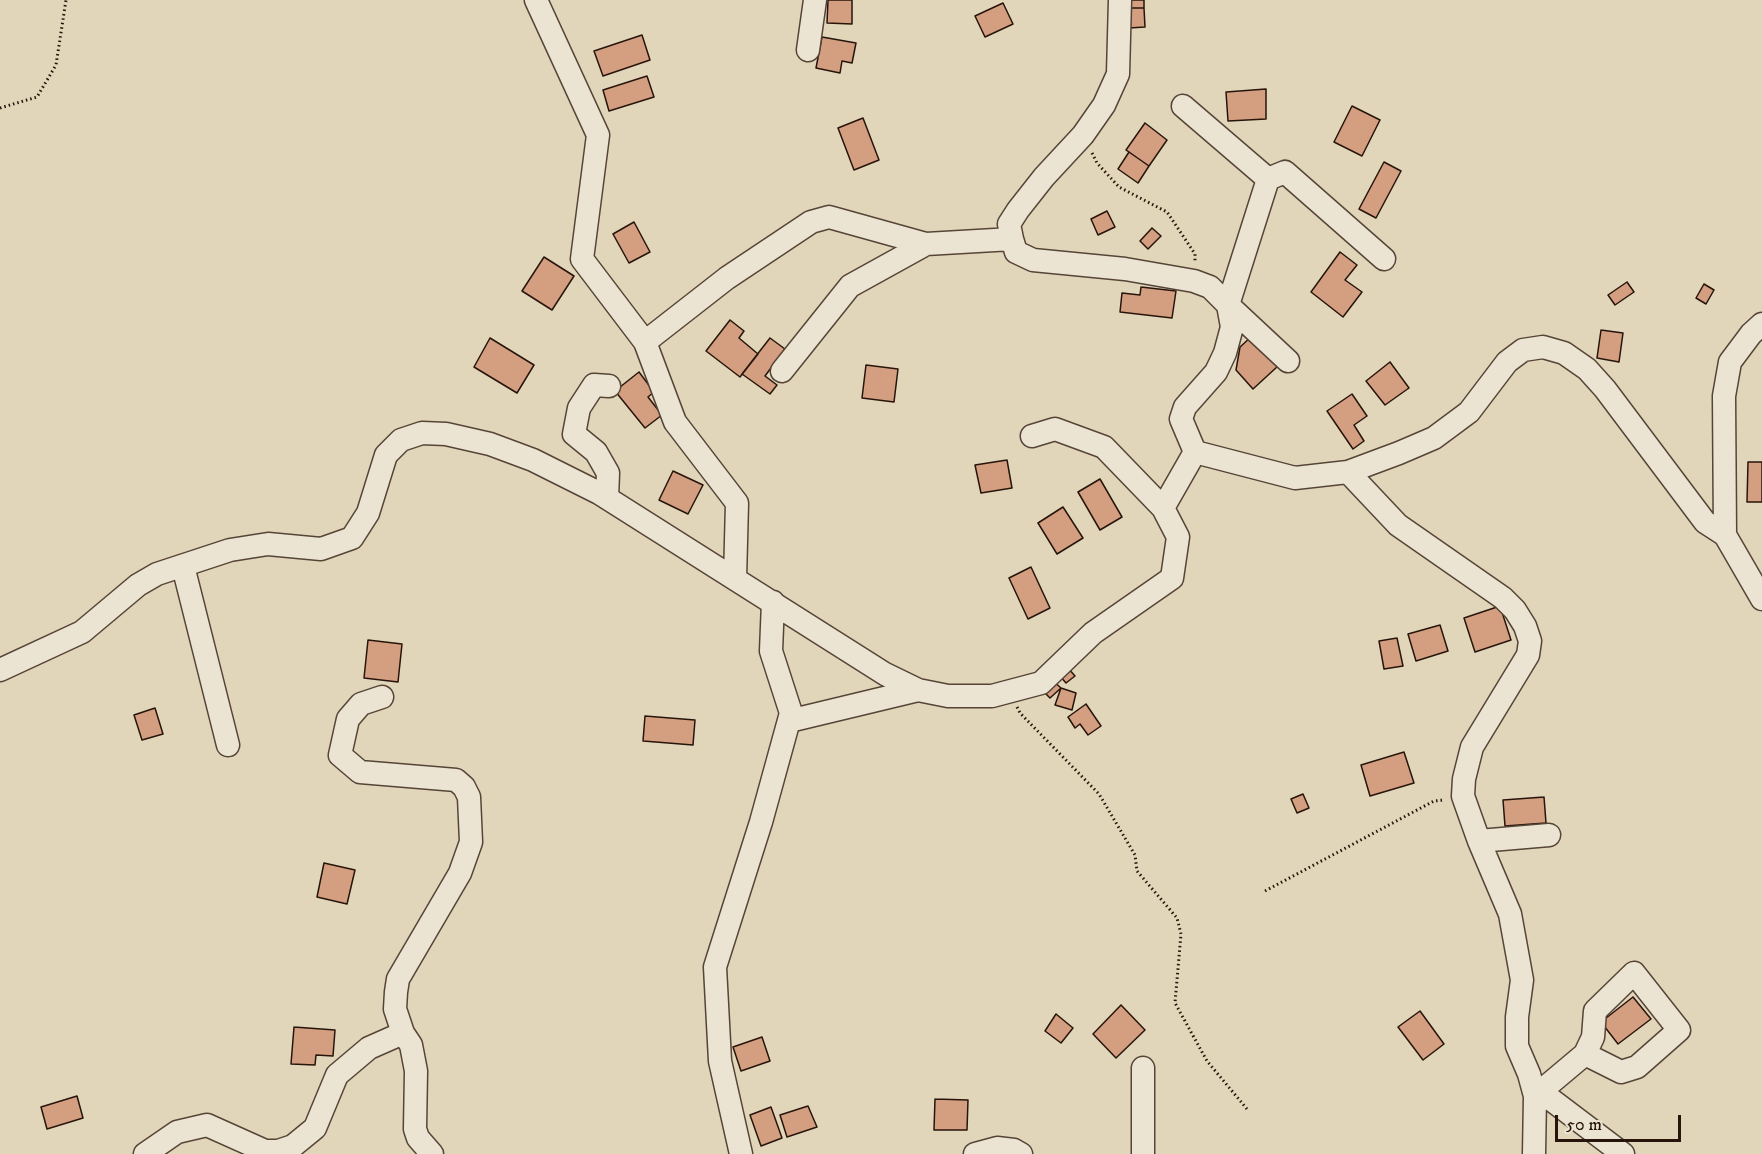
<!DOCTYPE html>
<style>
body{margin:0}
#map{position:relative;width:1762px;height:1154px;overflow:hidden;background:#e1d5ba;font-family:"IM FELL DW Pica",serif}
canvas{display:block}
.scale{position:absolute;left:1555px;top:1115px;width:126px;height:27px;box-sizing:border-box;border:3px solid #27150b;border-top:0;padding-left:8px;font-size:18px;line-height:21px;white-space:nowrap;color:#27150b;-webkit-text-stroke:4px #ece4d2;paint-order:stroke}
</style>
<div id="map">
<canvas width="1762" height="1154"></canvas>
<div class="scale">50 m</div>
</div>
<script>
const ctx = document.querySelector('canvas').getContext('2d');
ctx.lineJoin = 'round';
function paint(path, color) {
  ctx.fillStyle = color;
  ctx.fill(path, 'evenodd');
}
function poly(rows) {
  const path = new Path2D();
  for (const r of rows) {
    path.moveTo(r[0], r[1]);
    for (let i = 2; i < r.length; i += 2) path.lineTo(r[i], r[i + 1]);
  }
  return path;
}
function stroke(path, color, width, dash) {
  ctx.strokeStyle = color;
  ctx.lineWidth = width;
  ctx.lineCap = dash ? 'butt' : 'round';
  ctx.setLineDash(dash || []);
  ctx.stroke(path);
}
const building = poly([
 [828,0,852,0,852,24,827,23,828,0],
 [1128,0,1144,0,1144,8,1128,8,1128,0],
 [1003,3,1013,24,985,37,975,16,1003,3],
 [1128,8,1144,8,1145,27,1129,28,1128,8],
 [642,35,650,60,603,76,594,51,642,35],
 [822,37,856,43,852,63,842,61,840,73,816,68,822,37],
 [647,76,654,97,609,111,603,90,647,76],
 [1266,89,1266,119,1228,121,1226,92,1266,89],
 [1352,106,1380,120,1362,156,1334,142,1352,106],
 [863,118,879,160,854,170,838,128,863,118],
 [1145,123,1167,140,1149,166,1126,150,1145,123],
 [1129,152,1149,166,1138,183,1118,169,1129,152],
 [1384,162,1401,171,1376,218,1359,209,1384,162],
 [1107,211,1115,227,1098,235,1091,219,1107,211],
 [634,222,650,252,629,263,613,234,634,222],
 [1152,228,1161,236,1148,249,1140,241,1152,228],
 [1340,252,1357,265,1345,280,1362,292,1343,317,1311,292,1340,252],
 [544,257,574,276,552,310,522,291,544,257],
 [1627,282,1634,292,1615,305,1608,295,1627,282],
 [1704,284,1714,290,1706,304,1696,298,1704,284],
 [1141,287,1176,291,1172,318,1120,312,1122,293,1140,295,1141,287],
 [730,320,744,331,739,338,758,354,740,377,706,351,730,320],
 [1601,330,1623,333,1619,362,1597,358,1601,330],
 [1251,337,1278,366,1253,389,1236,370,1240,347,1251,337],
 [490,338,534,365,517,393,474,367,490,338],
 [770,338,785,349,765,376,777,385,770,394,742,374,770,338],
 [1390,362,1409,388,1385,405,1366,381,1390,362],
 [866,365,898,369,894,402,862,398,866,365],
 [639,372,654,392,648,397,662,415,645,428,615,391,639,372],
 [1352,394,1367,416,1354,425,1364,441,1353,449,1327,411,1352,394],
 [1007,460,1012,488,981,493,975,465,1007,460],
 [1748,462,1762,462,1762,502,1747,502,1748,462],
 [673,471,703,485,688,514,659,500,673,471],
 [1100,479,1122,517,1100,530,1078,492,1100,479],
 [1063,507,1083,538,1057,554,1038,523,1063,507],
 [1031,567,1050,608,1028,619,1009,578,1031,567],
 [1500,606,1511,640,1475,652,1464,618,1500,606],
 [1440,625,1448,651,1416,661,1408,634,1440,625],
 [1397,638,1403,666,1384,669,1379,641,1397,638],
 [368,640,402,644,398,682,364,678,368,640],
 [1068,668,1075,676,1066,683,1059,675,1068,668],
 [1052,680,1061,688,1050,698,1042,690,1052,680],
 [1061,688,1076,693,1072,710,1055,705,1061,688],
 [1086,704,1101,726,1088,735,1080,724,1075,728,1068,717,1086,704],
 [155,708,163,734,142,740,134,715,155,708],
 [645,716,695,720,693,745,643,741,645,716],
 [1404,752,1414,783,1370,796,1361,765,1404,752],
 [1303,794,1309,808,1297,813,1291,799,1303,794],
 [1544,797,1546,823,1505,826,1503,800,1544,797],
 [324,863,355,870,347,904,317,897,324,863],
 [1633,997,1651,1019,1618,1044,1601,1022,1633,997],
 [1121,1005,1145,1030,1116,1058,1093,1034,1121,1005],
 [1420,1011,1444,1044,1423,1060,1398,1027,1420,1011],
 [1056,1014,1073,1028,1061,1043,1045,1031,1056,1014],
 [294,1027,335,1030,333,1056,316,1055,315,1065,291,1064,294,1027],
 [762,1037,770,1061,741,1071,733,1047,762,1037],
 [77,1096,83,1118,47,1129,41,1107,77,1096],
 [935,1099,968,1100,967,1130,934,1130,935,1099],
 [808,1106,817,1127,787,1137,780,1115,808,1106],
 [771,1107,782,1138,761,1146,750,1115,771,1107]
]);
paint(building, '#d49e81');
stroke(building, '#27150b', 1.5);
const minor = poly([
 [536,0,598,135,582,259,645,342],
 [1120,0,1118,74,1104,105,1083,135,1044,177,1018,210,1009,224,1012,239,1016,252,1033,260,1125,269,1194,281,1210,287,1228,305,1232,327,1225,353,1216,372,1185,407,1181,419,1195,452],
 [808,50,815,0],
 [1183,106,1268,179,1285,172,1384,259],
 [1268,179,1228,305,1288,361],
 [782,371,850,286,926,244],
 [1032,436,1055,429,1104,447,1163,508],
 [1195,452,1295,478,1348,472,1399,453,1434,438,1469,412,1507,362,1523,350,1543,347,1564,353,1587,369,1605,389,1705,522,1725,535,1762,599],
 [1348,472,1398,525,1503,598,1515,610,1525,626,1530,641,1528,655,1472,747,1464,779,1463,796,1479,841,1510,914,1522,980,1517,1017,1517,1046,1529,1074,1535,1096,1534,1154],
 [607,498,608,473,596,452,574,434,579,408,594,385,609,386],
 [1725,535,1724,396,1730,362,1751,334,1762,324],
 [183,566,228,745],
 [735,579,737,503,675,422,645,342,727,278,811,222,829,217,926,244,1012,239],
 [0,670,82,632,138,585,157,574,230,550,268,544,321,549,352,538,368,513,386,455,401,440,422,433,446,434,490,444,533,460,599,493,885,674,918,690,948,696,992,696,1041,683,1093,633,1172,578,1178,537,1163,508,1195,452],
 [382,697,361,704,348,719,340,755,360,772,456,780,464,787,469,797,471,842,460,873,398,979,396,992,395,1009,403,1033,411,1045,416,1071,415,1129,418,1138,432,1154],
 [789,721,918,690],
 [1479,841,1549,835],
 [1535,1096,1585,1054,1621,1072,1637,1067,1679,1030,1634,973,1595,1011,1593,1037,1585,1054],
 [1535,1096,1549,1098,1623,1154],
 [145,1154,177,1132,207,1125,265,1151,278,1151,293,1146,315,1128,337,1075,369,1048,403,1033],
 [741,1154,720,1061,715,967,761,822,791,713,771,651,773,602],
 [975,1154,997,1148,1014,1150,1021,1154],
 [1143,1154,1143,1068]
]);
stroke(minor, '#564537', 25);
stroke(poly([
 [0,108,37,97,56,65,66,0],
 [1092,153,1097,163,1119,187,1167,212,1195,254,1195,261],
 [1017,707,1020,713,1099,794,1135,855,1137,871,1177,918,1181,934,1175,1003,1207,1061,1247,1109],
 [1265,891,1434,801,1444,800]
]), '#27150b', 3, [1.5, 3]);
stroke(minor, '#ece4d2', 22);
</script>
